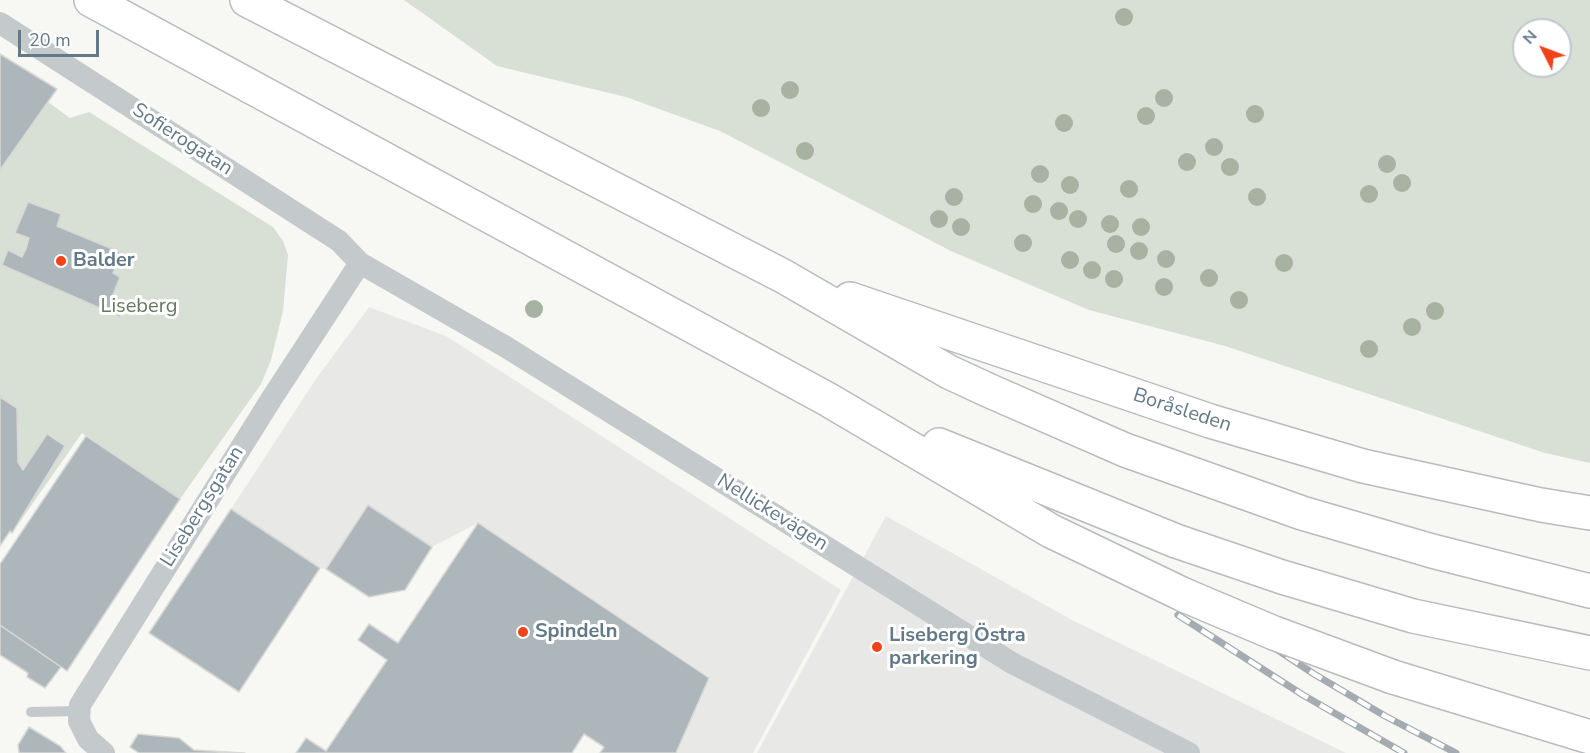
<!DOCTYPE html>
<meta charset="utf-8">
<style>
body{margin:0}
#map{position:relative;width:1590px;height:753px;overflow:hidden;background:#f7f7f3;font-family:"Nunito Sans",sans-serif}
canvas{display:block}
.north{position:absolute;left:1512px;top:18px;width:60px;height:60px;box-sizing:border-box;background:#fff;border:2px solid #c1c9cf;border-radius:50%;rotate:312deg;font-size:16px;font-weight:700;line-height:24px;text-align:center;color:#637987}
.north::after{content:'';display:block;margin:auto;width:21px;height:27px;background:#f14319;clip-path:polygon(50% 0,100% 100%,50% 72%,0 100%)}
.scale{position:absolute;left:18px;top:30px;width:81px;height:27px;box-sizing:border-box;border:3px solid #637987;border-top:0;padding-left:8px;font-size:18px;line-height:21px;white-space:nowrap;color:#637987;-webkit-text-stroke:4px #fff;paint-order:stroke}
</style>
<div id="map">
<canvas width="1590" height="753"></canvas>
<div class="north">N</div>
<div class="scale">20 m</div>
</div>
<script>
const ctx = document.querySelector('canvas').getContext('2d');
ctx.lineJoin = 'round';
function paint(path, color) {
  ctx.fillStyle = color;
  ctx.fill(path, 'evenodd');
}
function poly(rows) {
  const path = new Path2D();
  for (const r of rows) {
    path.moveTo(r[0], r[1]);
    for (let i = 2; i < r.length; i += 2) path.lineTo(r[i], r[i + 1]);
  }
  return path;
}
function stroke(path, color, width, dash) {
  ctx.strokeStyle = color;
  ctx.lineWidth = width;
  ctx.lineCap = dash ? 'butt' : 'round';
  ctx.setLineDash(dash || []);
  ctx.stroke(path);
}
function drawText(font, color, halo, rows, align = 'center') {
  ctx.font = font + ' "Nunito Sans",sans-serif';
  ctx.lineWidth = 6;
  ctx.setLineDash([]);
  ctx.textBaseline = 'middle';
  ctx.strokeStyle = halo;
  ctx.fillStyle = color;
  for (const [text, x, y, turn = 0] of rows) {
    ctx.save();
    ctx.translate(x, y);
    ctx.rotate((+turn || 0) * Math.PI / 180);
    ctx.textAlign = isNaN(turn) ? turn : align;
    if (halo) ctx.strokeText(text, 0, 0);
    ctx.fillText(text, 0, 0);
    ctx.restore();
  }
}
paint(poly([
 [369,307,446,336,841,590,753,753,676,753,709,677,478,523,432,547,368,506,326,569,320,568,231,509,316,379],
 [886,516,1072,620,1346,753,757,753]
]), '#e8e9e7');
paint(poly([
 [404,0,1590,0,1590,463,1545,453,1225,346,1089,310,951,251,720,131,626,97,497,66],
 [1524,30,1560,30,1560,66,1524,66],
 [0,54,57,89,48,102,70,118,89,112,273,227,283,241,288,255,283,311,271,360,261,384,180,499,82,433,12,533,10,532,0,546]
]), '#d8dfd4');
const building = poly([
 [0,54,57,89,0,170,0,54],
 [28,202,61,214,57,226,122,253,113,273,120,277,112,297,127,302,120,317,2,265,8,250,22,257,26,249,29,238,15,233,28,202],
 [0,397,17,408,18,462,23,470,47,434,65,446,12,533,10,531,0,546,0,397],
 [86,436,180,499,67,671,0,625,0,564,86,436],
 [368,505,432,547,405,590,369,597,326,569,368,505],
 [231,509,320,568,239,692,149,633,231,509],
 [478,523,709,678,676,753,600,753,604,747,584,734,572,753,296,753,306,738,326,751,387,660,358,640,369,624,398,643,478,523],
 [0,625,61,667,45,688,27,677,28,673,0,655,0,625],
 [29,727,60,746,66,753,19,753,18,745,29,727],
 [138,734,179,738,194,750,245,753,139,753,130,747,138,734]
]);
paint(building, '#adb6bb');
stroke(building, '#d8d8d6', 1.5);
const motorway = poly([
 [91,0,827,399,1051,531,1184,595],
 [247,0,783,276,949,372,990,391,1125,450,1302,513,1432,551,1590,591],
 [850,299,1210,421,1363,466,1541,505,1590,513],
 [939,445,1176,541,1282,577,1413,616,1590,653],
 [1393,677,1590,737]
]);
stroke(motorway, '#b8bcbf', 36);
stroke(poly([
 [31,712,79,711]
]), '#c4c9cc', 10);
stroke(poly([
 [0,23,339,241,360,263,506,347,1012,663,1189,753],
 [104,753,88,739,79,721,80,705,272,398,360,263]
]), '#c4c9cc', 22);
stroke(motorway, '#fff', 33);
const rail = poly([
 [1193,594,1314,674,1385,716,1456,753],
 [1178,615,1303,695,1404,753]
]);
stroke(rail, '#a4acb1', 7);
stroke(rail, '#fff', 4.5, [14]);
const motorwayBridge = poly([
 [1184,595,1274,633,1393,677]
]);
stroke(motorwayBridge, '#b8bcbf', 36, []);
stroke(motorwayBridge, '#fff', 33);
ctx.fillStyle = '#a7b2a2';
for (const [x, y] of [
 [1124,17],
 [790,90],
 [1164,98],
 [761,108],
 [1255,114],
 [1146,116],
 [1064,123],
 [1214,147],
 [805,151],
 [1187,162],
 [1387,164],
 [1230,167],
 [1040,174],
 [1402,183],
 [1070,185],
 [1129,189],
 [1369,194],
 [954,197],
 [1257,197],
 [1033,204],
 [1059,211],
 [939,219],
 [1078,219],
 [1110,224],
 [961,227],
 [1141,227],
 [1023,243],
 [1116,244],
 [1139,251],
 [1166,259],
 [1070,260],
 [1284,263],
 [1092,270],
 [1209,278],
 [1114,279],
 [1164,287],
 [1239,300],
 [534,309],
 [1435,311],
 [1412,327],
 [1369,349]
]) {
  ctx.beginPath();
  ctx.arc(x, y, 9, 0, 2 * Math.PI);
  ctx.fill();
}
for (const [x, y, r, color] of [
 [61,261,6,"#f14319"],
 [523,632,6,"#f14319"],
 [877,647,6,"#f14319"]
]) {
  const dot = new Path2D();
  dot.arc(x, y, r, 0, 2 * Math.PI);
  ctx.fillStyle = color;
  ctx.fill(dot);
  stroke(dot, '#fff', 2);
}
drawText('20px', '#637987', '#fff', [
 ["Sofierogatan",182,140,33],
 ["Boråsleden",1182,411,18],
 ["Lisebergsgatan",203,507,-58],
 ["Nellickevägen",772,513,32]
]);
drawText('bold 20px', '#637987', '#fff', [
 ["Balder",73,261],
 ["Spindeln",535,632],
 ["Liseberg Östra",889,636],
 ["parkering",889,659]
], 'left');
drawText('20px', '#65795f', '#fff', [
 ["Liseberg",139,307]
]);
</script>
